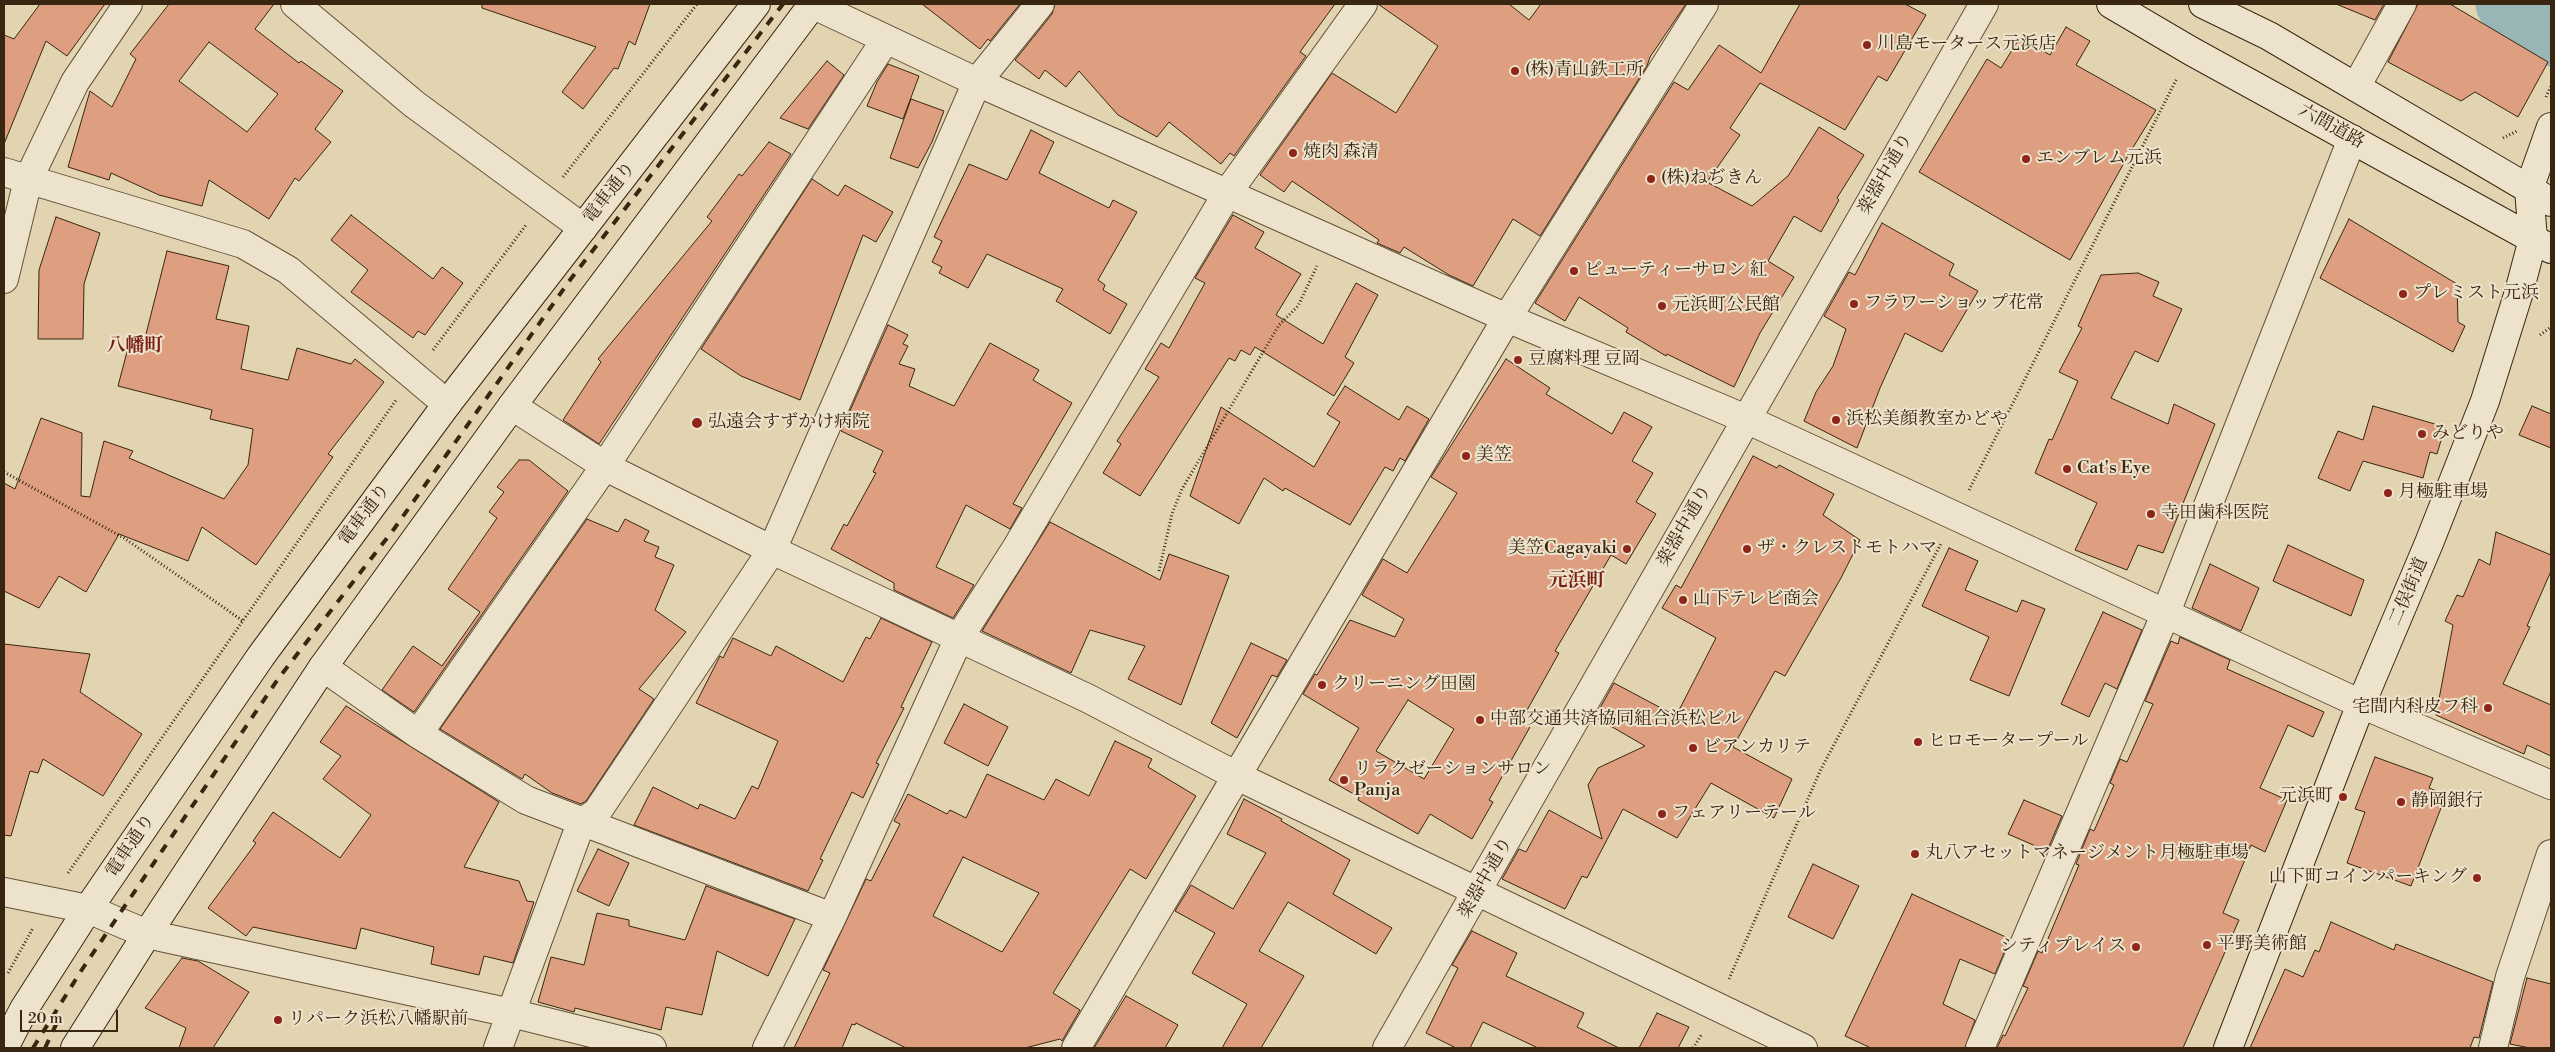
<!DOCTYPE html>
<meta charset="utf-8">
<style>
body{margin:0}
#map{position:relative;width:2555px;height:1052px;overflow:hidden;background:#e3d4b1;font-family:"Libre Bodoni",serif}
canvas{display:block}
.frame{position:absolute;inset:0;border:5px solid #382610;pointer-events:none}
.scale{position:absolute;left:20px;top:1010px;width:98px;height:22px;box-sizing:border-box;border:2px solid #382610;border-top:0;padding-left:6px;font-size:15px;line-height:18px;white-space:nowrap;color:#382610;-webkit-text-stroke:4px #ede3cc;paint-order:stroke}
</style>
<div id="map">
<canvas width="2555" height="1052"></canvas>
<div class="frame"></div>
<div class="scale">20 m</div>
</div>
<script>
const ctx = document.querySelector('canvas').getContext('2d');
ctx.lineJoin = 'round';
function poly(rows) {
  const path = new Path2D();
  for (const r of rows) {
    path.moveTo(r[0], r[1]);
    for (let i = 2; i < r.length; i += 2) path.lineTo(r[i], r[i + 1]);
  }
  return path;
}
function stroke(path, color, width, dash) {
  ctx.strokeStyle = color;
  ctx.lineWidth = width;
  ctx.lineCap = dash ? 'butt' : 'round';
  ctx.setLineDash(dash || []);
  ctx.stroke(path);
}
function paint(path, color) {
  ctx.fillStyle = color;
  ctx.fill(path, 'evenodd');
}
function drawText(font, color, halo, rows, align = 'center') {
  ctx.font = font + ' "Libre Bodoni","Noto Serif JP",serif';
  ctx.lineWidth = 4;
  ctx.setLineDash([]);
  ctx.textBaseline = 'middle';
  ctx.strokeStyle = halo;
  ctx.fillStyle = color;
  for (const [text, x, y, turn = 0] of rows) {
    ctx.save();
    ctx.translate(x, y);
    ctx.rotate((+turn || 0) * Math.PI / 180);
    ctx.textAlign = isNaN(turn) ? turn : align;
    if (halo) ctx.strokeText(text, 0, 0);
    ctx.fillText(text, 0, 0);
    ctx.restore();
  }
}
stroke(poly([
 [2505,4,2551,37]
]), '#99b6b6', 59);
const building = poly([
 [40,4,105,4,67,56,46,41,4,144,4,35,14,39,40,4],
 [169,4,274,4,255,29,299,63,301,61,343,91,315,129,331,142,299,181,295,178,269,219,209,180,202,206,159,195,111,173,109,180,68,167,90,91,112,107,136,59,130,54,169,4],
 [209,42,278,94,247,132,179,81,209,42],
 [482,4,650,4,635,45,629,41,618,69,614,68,583,109,562,92,596,47,482,8,482,4],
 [922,4,1020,4,990,41,988,39,980,49,922,4],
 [1055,4,1335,4,1300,52,1306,56,1234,156,1230,153,1221,164,1169,122,1157,137,1118,115,1079,71,1066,87,1045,70,1039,79,1015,60,1052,14,1055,4],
 [1378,4,1509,4,1529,20,1541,4,1686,4,1650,57,1647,66,1540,236,1513,219,1473,286,1449,275,1404,247,1400,253,1377,243,1379,240,1292,181,1284,192,1260,175,1332,73,1396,113,1438,46,1378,4],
 [1800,4,1905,4,1926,15,1887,81,1878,76,1845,130,1760,83,1730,128,1740,135,1707,182,1752,206,1788,176,1819,127,1864,155,1837,198,1839,200,1821,232,1794,216,1768,261,1794,277,1760,333,1734,387,1667,354,1666,356,1626,332,1628,328,1579,297,1565,321,1535,303,1674,82,1688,90,1719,45,1761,73,1800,4],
 [2336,4,2384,4,2375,20,2336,4],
 [2418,4,2450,4,2548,62,2518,117,2475,92,2461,101,2388,62,2418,4],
 [2066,27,2090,41,2076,65,2156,110,2129,154,2070,260,1919,172,1987,59,2001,68,2020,37,2050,55,2066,27],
 [827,61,844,75,808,129,780,118,827,61],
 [888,64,919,76,903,119,867,106,877,82,888,64],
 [911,99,944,111,932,142,918,168,890,158,911,99],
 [1031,130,1054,142,1039,173,1109,208,1113,200,1137,212,1098,280,1105,285,1103,290,1127,304,1110,334,1056,301,1063,289,987,254,968,288,939,273,942,267,932,262,942,241,934,237,969,164,1007,180,1031,130],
 [769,142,791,154,599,444,563,420,601,362,598,359,712,221,707,217,739,174,742,176,769,142],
 [812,179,838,196,845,185,893,212,876,242,863,235,800,400,741,376,701,349,812,179],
 [351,215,433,279,442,267,463,283,425,335,418,331,413,338,351,292,368,270,331,240,351,215],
 [1233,215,1264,232,1255,248,1301,274,1276,315,1323,344,1356,283,1378,295,1345,357,1354,363,1334,396,1255,347,1250,355,1241,350,1235,361,1229,358,1140,496,1103,473,1121,444,1117,441,1159,377,1145,369,1161,343,1169,348,1205,283,1195,278,1233,215],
 [56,217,100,233,84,284,83,339,38,339,39,270,56,217],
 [2349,219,2457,284,2458,322,2465,326,2453,352,2320,278,2349,219],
 [1882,223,1954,264,1949,275,1978,291,1942,352,1905,333,1880,388,1857,448,1804,421,1816,392,1833,366,1846,329,1824,316,1849,272,1855,275,1882,223],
 [167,251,229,266,216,319,249,326,241,369,288,380,297,348,351,364,355,359,384,382,328,454,333,457,256,565,202,527,188,561,119,534,86,592,59,576,39,608,4,591,4,483,15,489,41,418,82,433,81,496,90,497,104,441,133,451,129,458,224,499,248,465,253,429,210,419,212,410,118,386,128,348,136,350,139,341,144,342,167,251],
 [2138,273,2159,282,2153,296,2182,309,2158,362,2135,351,2111,398,2168,424,2174,404,2215,424,2163,553,2138,545,2127,570,2075,550,2097,503,2035,473,2049,439,2052,440,2078,381,2059,372,2082,328,2078,326,2101,275,2138,273],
 [888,325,908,335,903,344,908,346,899,364,915,369,909,386,954,406,990,343,1039,370,1033,380,1072,403,1013,504,1022,508,1010,529,966,505,936,567,974,585,953,618,894,590,894,583,831,549,844,524,847,526,876,473,873,472,883,451,841,431,888,325],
 [1506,359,1550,388,1546,394,1612,434,1624,412,1652,427,1632,461,1653,473,1636,502,1656,514,1626,564,1611,555,1555,651,1559,653,1521,721,1530,727,1489,800,1493,802,1472,839,1430,814,1418,834,1358,800,1359,797,1329,780,1359,728,1303,694,1315,674,1317,675,1350,620,1395,637,1404,619,1362,595,1383,559,1407,573,1457,493,1431,477,1506,359],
 [1408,700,1454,729,1424,779,1376,751,1408,700],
 [1345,386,1399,420,1407,406,1429,419,1405,461,1400,458,1393,471,1385,467,1350,525,1285,488,1283,491,1264,478,1239,524,1190,496,1221,407,1314,467,1340,422,1327,414,1345,386],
 [2373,406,2445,427,2437,454,2430,452,2423,478,2363,461,2350,491,2318,478,2338,431,2363,440,2373,406],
 [2532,406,2551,414,2551,448,2519,435,2532,406],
 [1753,456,1777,468,1779,465,1834,494,1823,515,1860,540,1841,578,1785,676,1775,671,1733,747,1792,779,1774,818,1711,783,1677,838,1623,809,1587,878,1582,876,1565,909,1502,879,1519,849,1526,852,1549,810,1602,839,1588,785,1598,768,1645,746,1595,717,1614,683,1676,716,1716,638,1662,608,1676,585,1681,588,1753,456],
 [519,460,529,460,568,491,414,712,382,690,413,646,442,666,480,612,448,589,497,518,489,512,504,492,497,487,519,460],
 [587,519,618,532,625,519,649,531,644,541,659,547,655,557,674,565,655,610,686,632,639,689,654,699,586,801,581,804,552,793,525,774,522,779,440,729,587,519],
 [1050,522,1160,580,1169,554,1229,576,1181,705,1128,679,1145,646,1090,630,1071,673,982,631,1050,522],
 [2496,532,2551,555,2551,571,2527,626,2530,627,2503,684,2551,705,2551,756,2527,745,2524,754,2436,715,2453,625,2445,621,2457,595,2463,597,2479,559,2490,565,2496,532],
 [2288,545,2364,580,2351,616,2273,581,2288,545],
 [1949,548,1978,561,1965,590,2017,612,2022,600,2045,609,2009,696,1970,680,1989,637,1922,606,1949,548],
 [2210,564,2259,588,2241,631,2192,608,2210,564],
 [2103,612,2142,630,2117,689,2105,683,2089,717,2061,704,2103,612],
 [881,618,932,642,901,707,904,708,876,763,879,764,863,798,852,792,820,859,823,860,808,891,634,825,653,787,698,809,700,804,735,819,752,786,758,789,778,741,696,703,720,656,723,658,733,638,771,656,776,646,843,682,866,637,870,639,881,618],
 [2180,637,2230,660,2227,669,2324,712,2313,737,2288,725,2260,788,2287,800,2265,852,2251,845,2223,913,2239,920,2183,1048,1997,1048,2003,1035,2005,1036,2028,988,2023,986,2038,951,2042,953,2079,865,2076,864,2090,829,2094,831,2114,785,2110,783,2120,759,2127,762,2153,704,2145,701,2171,641,2178,644,2180,637],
 [1251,643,1287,660,1277,677,1272,675,1237,738,1211,723,1251,643],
 [4,644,90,654,80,692,142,734,103,796,43,759,38,773,30,771,11,836,4,835,4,644],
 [964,704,1008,727,988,766,944,743,964,704],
 [346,706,499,802,464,867,519,881,527,901,534,902,513,963,484,956,479,975,431,964,434,947,361,928,356,949,253,927,246,936,208,908,256,843,253,841,273,812,340,858,371,815,323,779,341,756,320,742,346,706],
 [1115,741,1152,759,1148,767,1196,796,1146,879,1130,869,1053,993,1080,1010,1062,1041,1060,1039,1025,1048,906,1048,856,1023,855,1025,852,1024,842,1048,794,1048,830,973,823,970,866,879,871,881,900,824,894,821,908,794,947,814,950,810,966,818,987,774,1044,800,1056,779,1089,796,1115,741],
 [963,857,1039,893,1002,952,933,916,963,857],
 [2375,757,2433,778,2429,788,2446,795,2411,886,2347,863,2365,812,2355,809,2375,757],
 [1244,799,1282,819,1281,821,1350,860,1333,894,1392,928,1376,954,1288,902,1259,951,1304,976,1261,1048,1222,1048,1247,1004,1192,973,1215,933,1175,911,1191,885,1233,909,1266,853,1227,834,1244,799],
 [2024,800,2062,816,2047,851,2008,834,2024,800],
 [598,849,629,863,609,906,577,891,598,849],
 [1813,864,1859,886,1833,939,1788,917,1813,864],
 [706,886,795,919,768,976,717,951,702,1015,666,1007,661,1030,575,1008,574,1012,538,1002,551,957,584,965,597,913,629,920,629,926,685,940,706,886],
 [1912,894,2010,939,1995,974,1960,959,1943,1004,1975,1020,1965,1048,1871,1048,1845,1036,1912,894],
 [2331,922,2394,950,2396,944,2493,982,2479,1038,2474,1037,2470,1048,2250,1048,2285,969,2303,977,2315,950,2319,952,2331,922],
 [1472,931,1517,953,1506,976,1584,1013,1577,1027,1619,1048,1538,1048,1483,1022,1470,1048,1456,1048,1426,1033,1458,968,1452,965,1472,931],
 [182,958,198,961,249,992,213,1048,179,1048,186,1028,145,1008,182,958],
 [2527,978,2551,984,2551,1048,2530,1048,2510,1044,2527,978],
 [1126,996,1178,1025,1165,1048,1094,1048,1126,996],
 [1657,1013,1689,1027,1678,1048,1639,1048,1657,1013]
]);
paint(building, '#dd9f80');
stroke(building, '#382610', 1);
const street = poly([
 [295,4,414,104,583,228],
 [812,4,977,82,1507,318,1746,419,2361,704,2551,785],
 [2356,87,2402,4],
 [4,172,243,244,288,270,447,404],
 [4,279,28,180,75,82,128,4],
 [512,406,610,469,772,550,1087,698,1237,776,1803,1048],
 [323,667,418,734,526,800,832,917],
 [418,734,605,466,886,39],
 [4,892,88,909,147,934,511,1013,652,1048],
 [498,1048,581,823,597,812,772,550,977,82,1040,4],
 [767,1048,832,917,959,638,1017,547,1228,192,1363,4],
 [1076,1048,1507,318,1704,4],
 [1387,1048,1984,4],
 [1980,1048,2165,615,2352,139],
 [2493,1048,2510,977,2551,854]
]);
const secondary = poly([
 [2111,4,2191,51,2551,249],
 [2203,4,2269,36,2551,202],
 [4,1048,24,1009,88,909,261,656,447,404,756,4],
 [75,1048,147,934,323,667,512,406,813,4],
 [2228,1048,2361,704,2429,543,2485,401,2519,292,2533,239,2529,189,2551,127]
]);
stroke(street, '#635238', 30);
stroke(secondary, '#382610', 30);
stroke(poly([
 [2546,97,2551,86],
 [2503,138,2517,131],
 [563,177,697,4],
 [2540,335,2551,327],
 [433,350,526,225],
 [4,472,124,538,243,621],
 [1969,490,2177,78],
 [1159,571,1172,514,1182,489,1279,325,1298,306,1317,266],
 [68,873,396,400],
 [8,973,33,928],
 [1729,979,1821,769,1942,542],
 [1693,1048,1702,1034]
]), '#382610', 3, [1, 2.5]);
stroke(street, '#ede3cc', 28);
stroke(secondary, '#ede3cc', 28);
stroke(poly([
 [33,1048,81,971,278,679,394,529,570,280,783,4],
 [45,1048,60,1016]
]), '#382610', 4, [9, 9]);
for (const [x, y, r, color] of [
 [1867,45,5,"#8f2418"],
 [1515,71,5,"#8f2418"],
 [1293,153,5,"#8f2418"],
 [2026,159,5,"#8f2418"],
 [1651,179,5,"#8f2418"],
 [1574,271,5,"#8f2418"],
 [2403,294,5,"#8f2418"],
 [1854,304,5,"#8f2418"],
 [1662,306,5,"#8f2418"],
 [1518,360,5,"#8f2418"],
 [1836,420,5,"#8f2418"],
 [697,423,6,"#8f2418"],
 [2422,434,5,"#8f2418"],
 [1466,456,5,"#8f2418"],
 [2067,469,5,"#8f2418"],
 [2388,493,5,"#8f2418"],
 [2151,514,5,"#8f2418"],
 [1627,549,5,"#8f2418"],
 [1747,549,5,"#8f2418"],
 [1683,600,5,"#8f2418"],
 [1322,685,5,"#8f2418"],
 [2488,708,5,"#8f2418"],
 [1480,720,5,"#8f2418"],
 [1918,742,5,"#8f2418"],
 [1693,748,5,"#8f2418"],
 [1344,780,5,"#8f2418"],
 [2343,797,5,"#8f2418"],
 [2401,802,5,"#8f2418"],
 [1662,814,5,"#8f2418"],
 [1915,854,5,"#8f2418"],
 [2477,878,5,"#8f2418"],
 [2207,945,5,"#8f2418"],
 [2136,947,5,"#8f2418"],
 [278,1020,5,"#8f2418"]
]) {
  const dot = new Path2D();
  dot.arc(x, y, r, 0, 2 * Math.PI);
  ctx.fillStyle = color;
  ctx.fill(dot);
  stroke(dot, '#ede3cc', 2);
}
drawText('18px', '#382610', '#ede3cc', [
 ["川島モータース元浜店",1877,45],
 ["(株)青山鉄工所",1525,71],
 ["焼肉 森清",1303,153],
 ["エンブレム元浜",2036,159],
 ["(株)ねぢきん",1661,179],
 ["ビューティーサロン 紅",1584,271],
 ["プレミスト元浜",2413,294],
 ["フラワーショップ花常",1864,304],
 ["元浜町公民館",1672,306],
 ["豆腐料理 豆岡",1528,360],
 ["浜松美顔教室かどや",1846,420],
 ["弘遠会すずかけ病院",708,423],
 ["みどりや",2432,434],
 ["美笠",1476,456],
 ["Cat's Eye",2077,469],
 ["月極駐車場",2398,493],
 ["寺田歯科医院",2161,514],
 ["美笠Cagayaki",1617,549,"right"],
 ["ザ・クレストモトハマ",1757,549],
 ["山下テレビ商会",1693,600],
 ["クリーニング田園",1332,685],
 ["宅間内科皮フ科",2478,708,"right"],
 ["中部交通共済協同組合浜松ビル",1490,720],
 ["ヒロモータープール",1928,742],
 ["ビアンカリテ",1703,748],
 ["リラクゼーションサロン",1354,770],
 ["Panja",1354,791],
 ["元浜町",2333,797,"right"],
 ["静岡銀行",2411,802],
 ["フェアリーテール",1672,814],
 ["丸八アセットマネージメント月極駐車場",1925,854],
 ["山下町コインパーキング",2467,878,"right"],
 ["平野美術館",2217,945],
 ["シティプレイス",2126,947,"right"],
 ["リパーク浜松八幡駅前",288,1020]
], 'left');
drawText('18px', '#382610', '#ede3cc', [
 ["六間道路",2331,127,29],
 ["楽器中通り",1886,174,-60],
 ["電車通り",610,193,-52],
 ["電車通り",365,515,-53],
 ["楽器中通り",1685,526,-60],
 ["二俣街道",2409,592,-67],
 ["電車通り",131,846,-56],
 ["楽器中通り",1486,878,-60]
]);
drawText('bold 19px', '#7a1f14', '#ede3cc', [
 ["八幡町",135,346],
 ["元浜町",1577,581]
]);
</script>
